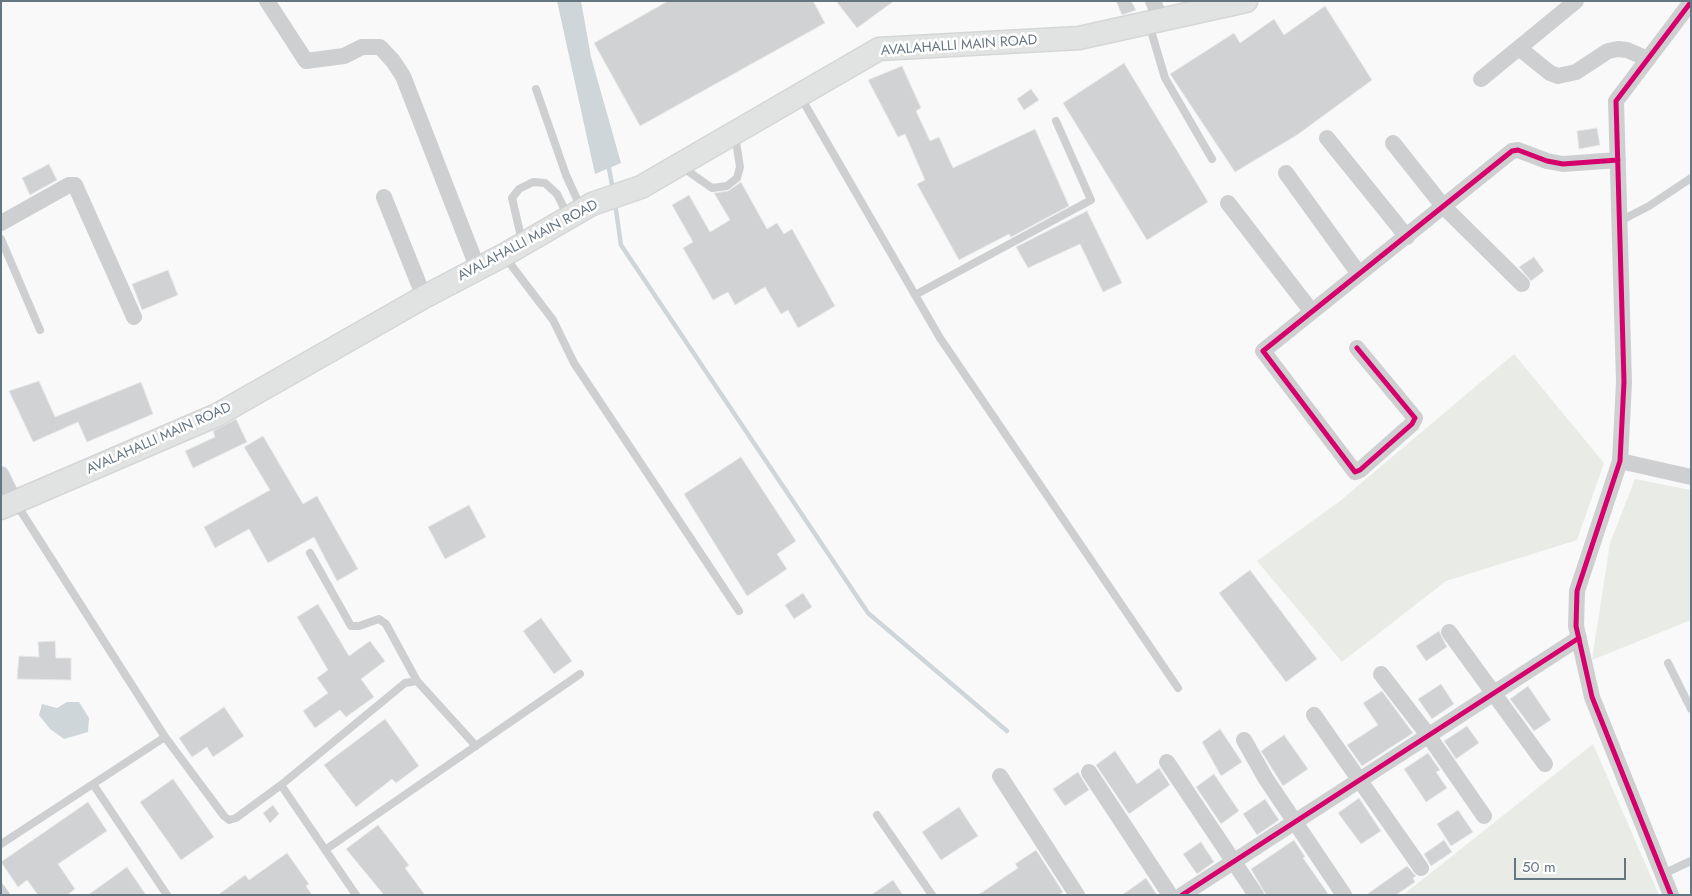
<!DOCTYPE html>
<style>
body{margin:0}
#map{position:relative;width:1692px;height:896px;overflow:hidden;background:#f9f9f9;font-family:Jost,sans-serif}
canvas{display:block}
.frame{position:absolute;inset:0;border:2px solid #657683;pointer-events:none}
.scale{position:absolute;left:1514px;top:858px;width:112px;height:22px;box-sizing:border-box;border:2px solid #657683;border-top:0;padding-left:6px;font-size:15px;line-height:18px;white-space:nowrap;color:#657683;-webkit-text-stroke:4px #fff;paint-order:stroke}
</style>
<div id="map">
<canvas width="1692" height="896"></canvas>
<div class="frame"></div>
<div class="scale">50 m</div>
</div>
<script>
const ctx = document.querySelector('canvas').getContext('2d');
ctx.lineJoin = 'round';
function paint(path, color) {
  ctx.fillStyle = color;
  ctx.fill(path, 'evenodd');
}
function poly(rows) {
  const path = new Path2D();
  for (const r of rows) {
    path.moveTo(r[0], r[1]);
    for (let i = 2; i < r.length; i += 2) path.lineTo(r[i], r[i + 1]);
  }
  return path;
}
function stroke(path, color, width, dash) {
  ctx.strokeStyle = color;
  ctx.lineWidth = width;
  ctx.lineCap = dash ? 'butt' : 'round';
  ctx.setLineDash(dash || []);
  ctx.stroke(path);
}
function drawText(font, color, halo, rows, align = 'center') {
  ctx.font = font + ' Jost,sans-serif';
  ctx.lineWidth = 5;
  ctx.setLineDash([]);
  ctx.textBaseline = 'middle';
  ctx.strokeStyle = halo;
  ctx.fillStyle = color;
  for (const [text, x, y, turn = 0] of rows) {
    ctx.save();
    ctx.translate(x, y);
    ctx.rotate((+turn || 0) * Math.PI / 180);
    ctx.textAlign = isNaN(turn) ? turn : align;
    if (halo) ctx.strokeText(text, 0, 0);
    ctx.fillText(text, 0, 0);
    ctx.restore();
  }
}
paint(poly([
 [1514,354,1604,463,1577,540,1446,581,1342,662,1257,561,1340,501],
 [1635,479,1691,490,1691,620,1592,660,1610,543],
 [1593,744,1659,895,1403,895]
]), '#e8ebe6');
paint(poly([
 [557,1,581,1,591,57,621,163,595,174],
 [67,702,79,702,89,718,88,732,64,739,50,729,39,715,42,704,57,708]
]), '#ced6d9');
stroke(poly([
 [608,163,613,190],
 [615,203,621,245,868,613,1007,731]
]), '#ced6d9', 4.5);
const building = poly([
 [668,1,813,1,825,23,640,126,594,43,668,1],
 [836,1,894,1,857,28,836,1],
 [1116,1,1131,1,1136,10,1122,15,1116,1],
 [1325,6,1372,80,1297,135,1235,172,1170,74,1234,33,1240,43,1274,19,1284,35,1325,6],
 [1124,63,1208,202,1147,240,1063,103,1124,63],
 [902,66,921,108,916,111,930,141,939,137,953,168,1035,129,1069,206,1011,237,1009,234,959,260,917,184,925,180,905,134,898,137,868,80,902,66],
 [1031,89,1039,100,1024,110,1017,99,1031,89],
 [1597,128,1600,145,1579,149,1577,131,1597,128],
 [49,164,57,180,30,195,22,178,49,164],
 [741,182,767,229,777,223,784,234,792,229,835,306,798,328,788,310,781,314,765,287,735,305,728,292,713,300,683,248,693,242,672,205,689,195,710,232,730,220,714,193,728,191,741,182],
 [1087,211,1122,283,1103,292,1080,244,1028,268,1016,247,1087,211],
 [1534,257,1544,271,1531,281,1519,267,1534,257],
 [168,270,178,295,142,310,132,284,168,270],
 [39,381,55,417,141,382,153,414,87,442,78,422,33,442,9,391,39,381],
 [236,419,247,442,193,468,185,451,215,437,213,431,236,419],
 [263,436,303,504,317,496,358,569,337,581,314,537,268,563,249,529,215,548,204,527,270,490,244,447,263,436],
 [741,457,796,541,777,554,787,569,747,596,684,494,741,457],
 [469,505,486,537,445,559,428,527,469,505],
 [1250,570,1317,659,1286,682,1219,593,1250,570],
 [803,593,812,607,794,619,785,605,803,593],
 [318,604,349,656,370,641,385,661,361,679,374,697,346,717,340,710,315,728,303,711,328,693,317,678,328,670,297,617,318,604],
 [541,618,572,661,554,674,523,631,541,618],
 [1439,631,1447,647,1426,661,1416,646,1439,631],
 [55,641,56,658,71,658,71,680,17,679,19,656,39,657,38,642,55,641],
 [1441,684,1454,704,1432,719,1418,699,1441,684],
 [1528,686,1551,720,1534,731,1510,699,1528,686],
 [1382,691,1413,733,1362,766,1347,745,1378,725,1363,703,1382,691],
 [224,707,244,736,213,757,207,747,192,757,179,738,224,707],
 [385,719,419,766,396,783,392,779,356,807,324,765,385,719],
 [1467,726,1479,743,1456,759,1444,741,1467,726],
 [1220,729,1242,762,1221,776,1202,742,1220,729],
 [1284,735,1308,769,1283,786,1261,751,1284,735],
 [1115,751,1137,784,1159,768,1170,785,1129,814,1096,765,1115,751],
 [1428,753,1440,770,1436,772,1447,788,1426,802,1404,769,1428,753],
 [1078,772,1089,790,1065,806,1053,789,1078,772],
 [1214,774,1239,811,1221,824,1196,787,1214,774],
 [173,779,214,837,181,860,140,802,173,779],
 [1359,798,1381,831,1361,844,1338,813,1359,798],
 [1265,799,1279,820,1257,835,1243,814,1265,799],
 [88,802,107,831,58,864,75,889,67,895,38,895,27,880,18,887,1,862,88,802],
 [273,805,279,814,270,823,263,813,273,805],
 [959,807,978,836,941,860,922,832,959,807],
 [1458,810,1473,832,1451,846,1437,824,1458,810],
 [378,825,409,865,405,868,425,895,384,895,346,849,378,825],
 [1294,840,1305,857,1303,858,1329,895,1266,895,1251,869,1294,840],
 [1444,840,1452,852,1431,866,1424,854,1444,840],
 [1201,842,1214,862,1197,874,1183,854,1201,842],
 [1036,850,1063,892,1059,895,978,895,1018,868,1015,864,1036,850],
 [287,853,309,884,306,886,312,895,218,895,245,875,249,880,287,853],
 [1407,866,1416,876,1413,878,1415,882,1396,895,1366,895,1407,866],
 [127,867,146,895,88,895,127,867],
 [1146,878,1157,895,1122,895,1146,878],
 [893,880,903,895,871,895,893,880]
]);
paint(building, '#d0d2d3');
stroke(building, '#e8e8e8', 1);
const secondary = poly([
 [1,508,217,415,424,297,504,255,592,204,641,187,879,49,1079,38,1246,1]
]);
stroke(secondary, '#d5d6d7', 25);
stroke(poly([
 [1149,24,1165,78,1212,159],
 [536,89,566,175,581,208],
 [800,96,940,338,1178,688],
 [682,167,712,188,727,186,737,178,740,167,735,135],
 [1620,221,1649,206,1691,178],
 [1,239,40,330],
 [522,241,512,198,519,189,533,182,545,183,557,194,568,216],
 [505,257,553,320,574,363,739,611],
 [915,295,1091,200,1056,121],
 [17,505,165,737,224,816,229,820,236,818,281,785,405,683,417,681,476,746],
 [310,553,351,626,359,626,379,619,386,624,417,681],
 [1668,663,1691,709],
 [93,784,167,895],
 [281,785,356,895],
 [877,815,932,895],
 [1,844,165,737],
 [325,850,580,674],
 [1663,874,1691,861],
 [1,888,6,895]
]), '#cecfd0', 8);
stroke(poly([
 [267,1,306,61,344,56,362,47,380,47,393,61,403,76,478,269],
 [1153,1,1161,20],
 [1519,48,1550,73,1558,76,1576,72,1608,51,1618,49,1627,50,1648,59],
 [1481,79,1576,1],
 [1327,138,1407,237],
 [1393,143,1443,206,1522,284],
 [1286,173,1359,274],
 [384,197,424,297],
 [1228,203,1312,312],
 [1,223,69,185,75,185,134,317],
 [1357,348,1415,418,1412,424,1360,470,1355,472,1263,351,1512,151,1518,150,1547,161,1563,164,1618,160],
 [1620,461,1691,477],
 [1,474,15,502],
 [1449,632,1545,764],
 [1381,674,1428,735,1484,816],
 [1314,715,1421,868],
 [1244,740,1266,779,1344,895],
 [1167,762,1256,895],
 [1089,772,1170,895],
 [1000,776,1077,895],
 [1182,895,1579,638],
 [1671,895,1592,697,1576,626,1577,591,1620,461,1624,382,1616,101,1691,2]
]), '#cecfd0', 16);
stroke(secondary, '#e1e2e2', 22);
stroke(poly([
 [1357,348,1415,418,1412,424,1360,470,1355,472,1263,351,1512,151,1518,150,1547,161,1563,164,1618,160],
 [1182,895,1579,638],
 [1671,895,1592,697,1576,626,1577,591,1620,461,1624,382,1616,101,1691,2]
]), '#d6006c', 5);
drawText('14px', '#657683', '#fff', [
 ["AVALAHALLI MAIN ROAD",959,46,-4],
 ["AVALAHALLI MAIN ROAD",528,241,-28],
 ["AVALAHALLI MAIN ROAD",159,439,-24]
]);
</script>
